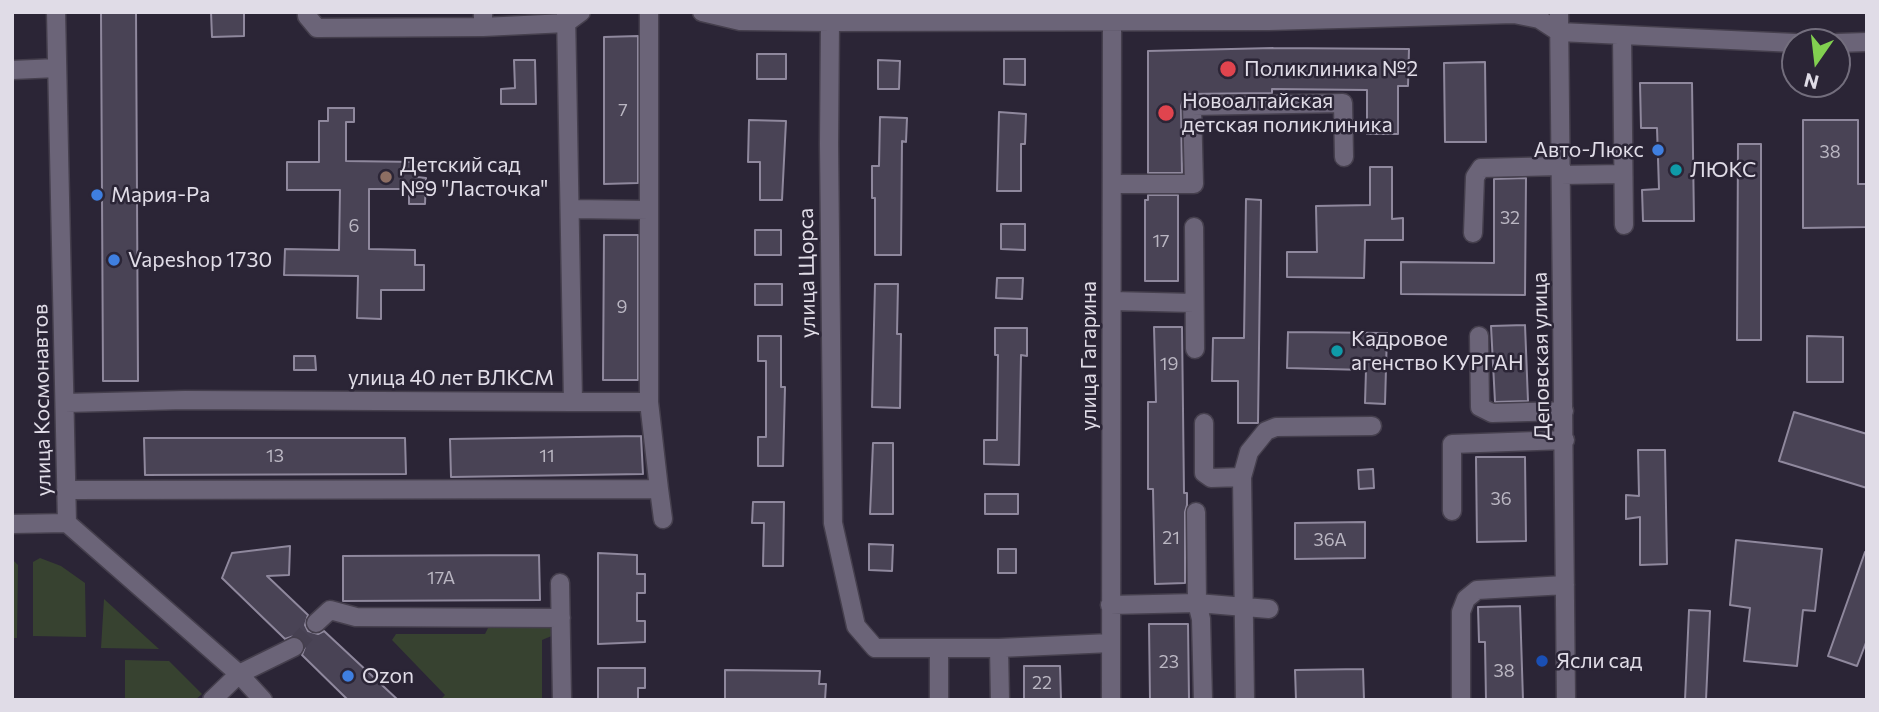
<!DOCTYPE html>
<meta charset="utf-8">
<style>
body{margin:0}
#map{position:relative;width:1879px;height:712px;overflow:hidden;background:#2b2536;font-family:Commissioner,sans-serif}
canvas{display:block}
.frame{position:absolute;inset:0;border:14px solid #e0dce7;pointer-events:none}
.north{position:absolute;left:1781px;top:28px;width:70px;height:70px;box-sizing:border-box;background:#2b2536;border:2px solid #736e7d;border-radius:50%;rotate:194deg;font-size:19px;font-weight:700;line-height:28px;text-align:center;color:#e0dce7}
.north::after{content:'';display:block;margin:auto;width:24px;height:32px;background:#82d050;clip-path:polygon(50% 0,100% 100%,50% 72%,0 100%)}
</style>
<div id="map">
<canvas width="1879" height="712"></canvas>
<div class="frame"></div>
<div class="north">N</div>
</div>
<script>
const ctx = document.querySelector('canvas').getContext('2d');
ctx.lineJoin = 'round';
function paint(path, color) {
  ctx.fillStyle = color;
  ctx.fill(path, 'evenodd');
}
function poly(rows) {
  const path = new Path2D();
  for (const r of rows) {
    path.moveTo(r[0], r[1]);
    for (let i = 2; i < r.length; i += 2) path.lineTo(r[i], r[i + 1]);
  }
  return path;
}
function stroke(path, color, width, dash) {
  ctx.strokeStyle = color;
  ctx.lineWidth = width;
  ctx.lineCap = dash ? 'butt' : 'round';
  ctx.setLineDash(dash || []);
  ctx.stroke(path);
}
function drawText(font, color, halo, rows, align = 'center') {
  ctx.font = font + ' Commissioner,sans-serif';
  ctx.lineWidth = 5;
  ctx.setLineDash([]);
  ctx.textBaseline = 'middle';
  ctx.strokeStyle = halo;
  ctx.fillStyle = color;
  for (const [text, x, y, turn = 0] of rows) {
    ctx.save();
    ctx.translate(x, y);
    ctx.rotate((+turn || 0) * Math.PI / 180);
    ctx.textAlign = isNaN(turn) ? turn : align;
    if (halo) ctx.strokeText(text, 0, 0);
    ctx.fillText(text, 0, 0);
    ctx.restore();
  }
}
paint(poly([
 [40,558,61,566,85,583,86,637,33,636,33,562],
 [12,559,18,565,17,638,12,638],
 [104,599,159,649,101,648],
 [489,626,552,627,554,635,542,640,542,700,440,700,445,695,392,640,396,634,485,634],
 [125,660,169,661,202,694,195,700,125,700]
]), '#374230');
const building = poly([
 [101,12,136,12,138,381,103,381,101,12],
 [211,12,244,12,244,36,212,37,211,12],
 [638,36,638,183,604,184,604,37,638,36],
 [1273,48,1409,49,1408,86,1398,86,1398,134,1367,134,1367,90,1272,89,1272,93,1185,94,1181,106,1182,173,1148,173,1148,51,1273,48],
 [757,54,786,54,786,79,757,79,757,54],
 [1004,59,1025,59,1025,85,1004,84,1004,59],
 [514,60,535,60,536,104,501,104,501,89,515,88,514,60],
 [878,60,900,61,899,89,878,89,878,60],
 [1485,62,1486,142,1445,142,1444,63,1485,62],
 [1640,83,1692,83,1694,221,1643,221,1642,190,1659,189,1657,128,1641,128,1640,83],
 [328,108,354,108,354,122,346,122,346,161,417,162,417,177,426,178,425,204,409,204,409,189,369,189,369,249,415,250,415,265,424,265,424,290,381,290,381,319,357,318,358,276,284,275,285,249,339,250,340,190,287,190,287,162,319,162,319,121,328,121,328,108],
 [999,112,1026,114,1025,144,1021,144,1021,191,997,191,999,112],
 [880,117,907,118,906,142,902,141,901,255,875,255,875,198,872,198,872,166,879,166,880,117],
 [749,120,786,121,782,200,760,200,760,162,748,162,749,120],
 [1803,120,1858,120,1858,184,1867,184,1867,227,1803,228,1803,120],
 [1738,144,1761,144,1761,340,1737,340,1738,144],
 [1370,167,1392,167,1392,219,1403,218,1403,240,1365,240,1364,278,1287,277,1287,252,1317,252,1316,206,1370,205,1370,167],
 [1526,178,1525,295,1401,294,1401,262,1494,263,1494,179,1526,178],
 [1148,195,1178,195,1178,281,1145,281,1145,200,1148,200,1148,195],
 [1246,199,1261,200,1258,423,1238,423,1238,381,1212,381,1213,338,1244,338,1246,199],
 [1001,224,1025,224,1025,250,1001,249,1001,224],
 [755,230,781,230,781,255,755,255,755,230],
 [604,235,638,235,638,380,603,380,604,235],
 [997,278,1023,278,1022,299,996,298,997,278],
 [755,284,782,284,782,305,755,305,755,284],
 [875,284,898,284,897,334,901,334,900,408,872,407,875,284],
 [1525,325,1528,401,1495,402,1491,326,1525,325],
 [1154,327,1182,327,1184,493,1187,493,1187,505,1185,512,1185,583,1155,584,1153,489,1148,489,1148,402,1156,402,1154,327],
 [995,328,1027,328,1027,356,1021,355,1019,465,984,464,984,440,997,440,998,355,995,355,995,328],
 [1288,332,1387,333,1385,404,1365,403,1366,370,1287,368,1288,332],
 [758,336,781,336,781,387,785,387,783,466,758,466,758,437,766,437,766,361,758,361,758,336],
 [1807,336,1843,337,1843,382,1807,382,1807,336],
 [294,356,315,356,316,370,294,370,294,356],
 [1794,412,1867,434,1867,488,1779,461,1794,412],
 [641,436,643,474,451,477,450,439,641,436],
 [144,438,405,438,406,474,145,475,144,438],
 [873,443,893,443,893,514,870,514,873,443],
 [1638,450,1665,450,1667,564,1640,565,1640,517,1626,519,1626,495,1639,496,1638,450],
 [1476,457,1525,457,1526,541,1477,542,1476,457],
 [1373,469,1374,488,1359,489,1358,470,1373,469],
 [985,494,1018,494,1018,514,985,514,985,494],
 [753,502,784,502,783,566,763,566,764,523,752,523,753,502],
 [1365,522,1365,558,1295,559,1295,523,1365,522],
 [1736,540,1822,549,1815,611,1803,610,1797,666,1744,661,1750,608,1730,605,1736,540],
 [869,544,893,545,892,571,869,570,869,544],
 [290,546,289,575,267,576,308,615,305,625,308,631,318,634,324,631,398,700,348,700,302,655,305,647,301,638,294,636,285,639,222,578,232,553,290,546],
 [998,549,1016,549,1016,573,998,573,998,549],
 [1865,552,1867,553,1867,640,1857,666,1828,656,1865,552],
 [598,553,637,555,637,574,645,574,645,593,637,593,637,621,645,621,645,642,598,644,598,553],
 [539,555,540,600,343,601,343,556,539,555],
 [1520,606,1523,700,1486,700,1485,642,1479,642,1478,607,1520,606],
 [1689,610,1710,611,1706,700,1685,700,1689,610],
 [1149,624,1188,624,1189,700,1150,700,1149,624],
 [1024,666,1060,666,1061,700,1024,700,1024,666],
 [598,668,645,668,645,688,638,688,638,700,598,700,598,668],
 [1363,669,1364,700,1296,700,1295,670,1363,669],
 [725,670,820,671,819,684,826,684,825,700,725,700,725,670]
]);
paint(building, '#494355');
stroke(building, '#8f889d', 2);
stroke(poly([
 [294,647,316,623]
]), '#464051', 18, [18, 9]);
const minor = poly([
 [56,12,67,523,239,674,263,700],
 [307,12,307,16,317,28,483,27],
 [483,12,483,27,566,23,581,12],
 [649,12,649,402,659,489],
 [702,12,740,21,830,22,1269,21,1514,14,1539,19,1559,32,1795,43],
 [1559,12,1566,700],
 [830,22,829,144,833,523,856,626,875,648,999,648,1111,643],
 [1622,35,1624,225],
 [1837,43,1867,42],
 [12,70,57,68],
 [1561,175,1623,174],
 [1113,184,1194,184,1192,106,1343,103,1344,157],
 [571,209,649,210],
 [1194,227,1195,349],
 [1473,233,1475,177,1481,168,1561,166],
 [1112,301,1194,303],
 [1479,336,1480,407,1492,413,1564,411],
 [573,402,649,402],
 [65,403,185,400,573,402,566,12],
 [1204,423,1204,473,1211,478,1242,477],
 [66,490,659,489,663,519],
 [1452,511,1452,444,1565,440],
 [1196,512,1197,603,1201,619,1203,700],
 [12,524,67,523],
 [560,583,562,700],
 [1110,605,1197,603,1269,609],
 [316,623,330,610,356,617,561,618],
 [999,648,1000,700],
 [212,700,239,674,294,647],
 [939,700,939,649],
 [1111,700,1112,12],
 [1245,700,1242,477,1249,452,1266,431,1276,427,1372,426],
 [1461,700,1461,612,1466,599,1477,590,1565,585]
]);
stroke(minor, '#453f4d', 21);
stroke(minor, '#6b6478', 18);
for (const [x, y, r, color] of [
 [1228,69,9,"#e0444e"],
 [1166,113,9,"#e0444e"],
 [1658,150,7,"#3f7fe0"],
 [1676,170,7,"#0f9aa8"],
 [386,177,7,"#8d6e63"],
 [97,195,7,"#3f7fe0"],
 [114,260,7,"#3f7fe0"],
 [1337,351,7,"#0f9aa8"],
 [1542,661,7,"#1a4fb4"],
 [348,676,7,"#3f7fe0"]
]) {
  const dot = new Path2D();
  dot.arc(x, y, r, 0, 2 * Math.PI);
  ctx.fillStyle = color;
  ctx.fill(dot);
  stroke(dot, '#2b2536', 2.5);
}
drawText('18px', '#bab6c2', null, [
 ["7",623,110],
 ["38",1830,152],
 ["32",1510,218],
 ["6",354,226],
 ["17",1161,241],
 ["9",622,307],
 ["19",1169,364],
 ["13",275,456],
 ["11",547,456],
 ["36",1501,499],
 ["21",1171,538],
 ["36А",1330,540],
 ["17А",441,578],
 ["23",1169,662],
 ["38",1504,671],
 ["22",1042,683]
]);
drawText('21px', '#e0dce7', '#2b2536', [
 ["Поликлиника №2",1244,69],
 ["Новоалтайская",1182,101],
 ["детская поликлиника",1182,125],
 ["Авто-Люкс",1644,150,"right"],
 ["Детский сад",400,165],
 ["№9 \"Ласточка\"",400,189],
 ["ЛЮКС",1690,170],
 ["Мария-Ра",111,195],
 ["Vapeshop 1730",128,260],
 ["Кадровое",1351,339],
 ["агенство КУРГАН",1351,363],
 ["Ясли сад",1556,661],
 ["Ozon",362,676]
], 'left');
drawText('21px', '#e0dce7', '#2b2536', [
 ["улица Щорса",807,273,-91],
 ["улица Гагарина",1089,356,-90],
 ["Деповская улица",1541,356,-91],
 ["улица 40 лет ВЛКСМ",451,378],
 ["улица Космонавтов",42,400,-91]
]);
</script>
